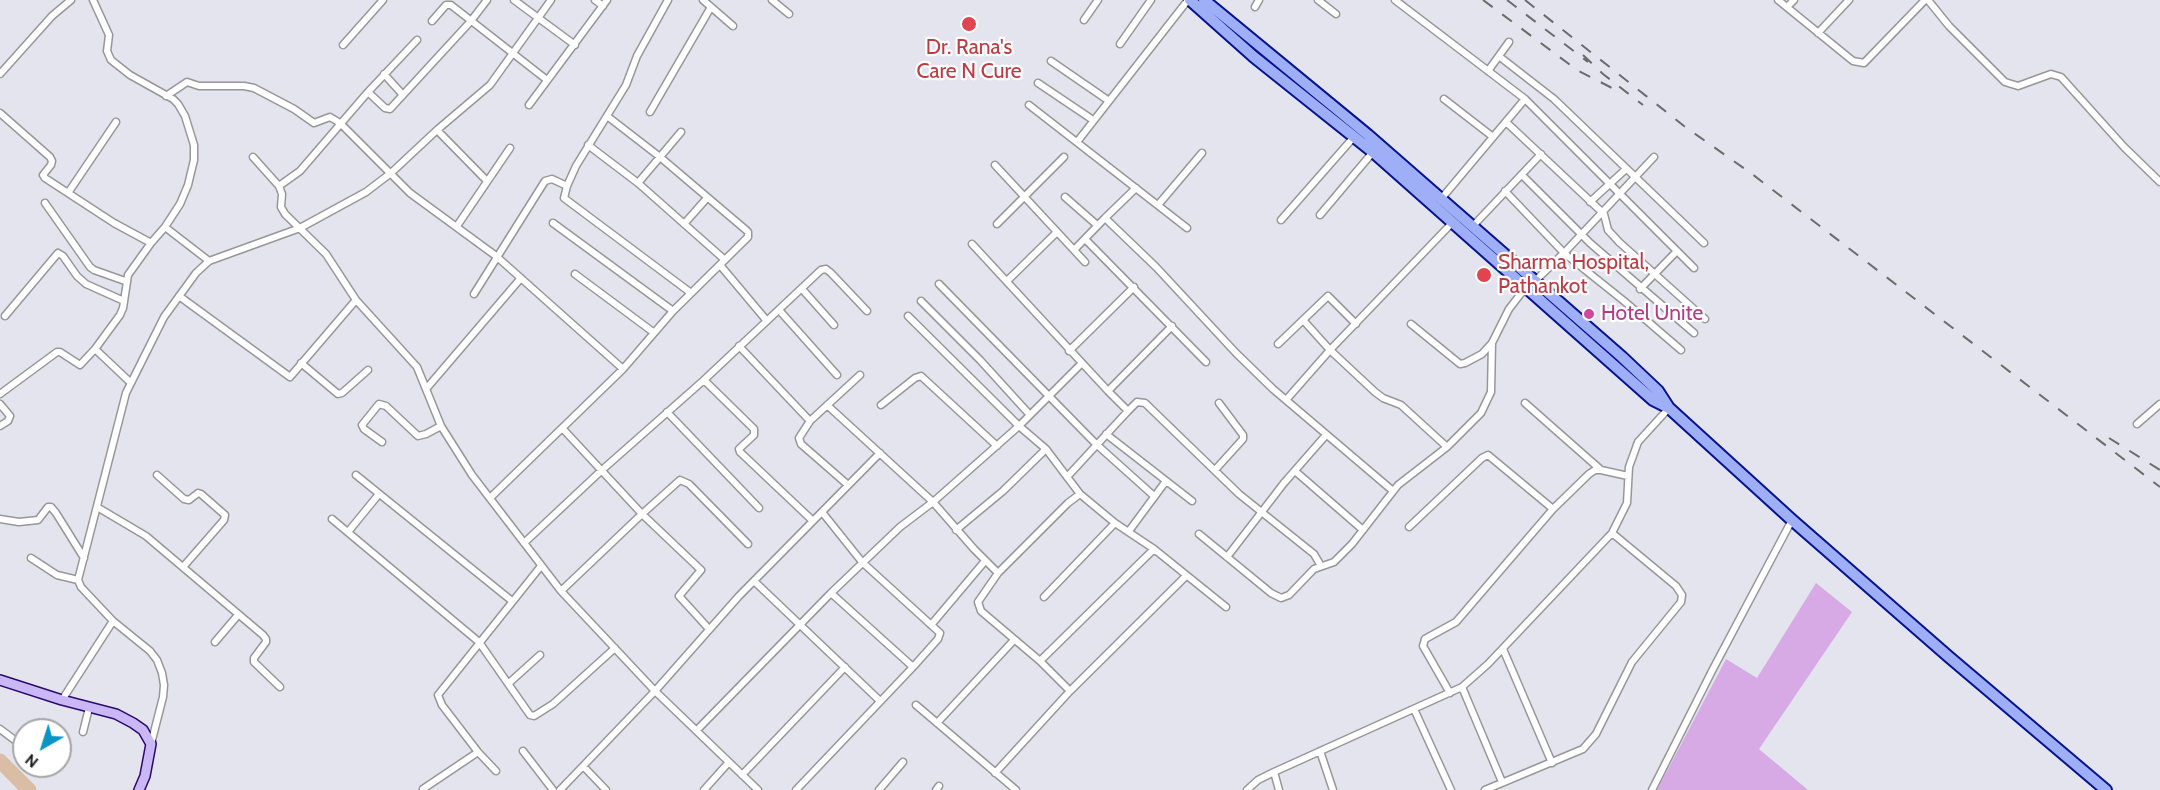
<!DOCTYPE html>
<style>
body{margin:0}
#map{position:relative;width:2160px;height:790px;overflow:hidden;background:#e3e4ee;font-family:Cabin,sans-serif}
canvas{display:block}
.north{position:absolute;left:12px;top:718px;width:60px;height:60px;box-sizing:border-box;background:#fff;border:2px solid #a5a5a5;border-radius:50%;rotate:219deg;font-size:16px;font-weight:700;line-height:24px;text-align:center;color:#1d1d1d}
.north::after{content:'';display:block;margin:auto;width:21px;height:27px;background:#0895c1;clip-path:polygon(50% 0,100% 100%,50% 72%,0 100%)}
</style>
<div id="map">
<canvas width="2160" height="790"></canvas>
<div class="north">N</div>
</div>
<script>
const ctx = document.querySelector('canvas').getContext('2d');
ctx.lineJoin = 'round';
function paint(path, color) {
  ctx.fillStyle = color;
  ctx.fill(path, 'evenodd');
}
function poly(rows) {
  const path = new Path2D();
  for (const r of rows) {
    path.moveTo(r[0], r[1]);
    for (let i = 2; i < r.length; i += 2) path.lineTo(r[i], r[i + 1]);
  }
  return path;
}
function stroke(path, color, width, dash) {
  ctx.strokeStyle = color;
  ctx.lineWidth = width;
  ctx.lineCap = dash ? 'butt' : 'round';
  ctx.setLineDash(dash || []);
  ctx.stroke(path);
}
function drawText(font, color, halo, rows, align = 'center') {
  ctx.font = font + ' Cabin,sans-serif';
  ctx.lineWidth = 4.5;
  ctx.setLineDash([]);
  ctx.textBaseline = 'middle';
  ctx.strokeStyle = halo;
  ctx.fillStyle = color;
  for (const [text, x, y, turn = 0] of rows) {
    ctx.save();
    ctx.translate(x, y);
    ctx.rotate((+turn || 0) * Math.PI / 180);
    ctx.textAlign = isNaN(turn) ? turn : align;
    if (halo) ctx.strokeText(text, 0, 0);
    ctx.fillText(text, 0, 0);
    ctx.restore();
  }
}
paint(poly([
 [1816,583,1852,612,1759,749,1808,790,1657,790,1726,659,1757,678]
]), '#d7aae6');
stroke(poly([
 [0,761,29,790]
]), '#dabda5', 15);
const street = poly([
 [514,0,575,45],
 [595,0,603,6],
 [668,0,637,56,626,85,576,166,567,186,564,198,691,293],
 [703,0,733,26],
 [772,0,789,14],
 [1318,0,1336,14],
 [1395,0,1525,99,1694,268],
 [1778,0,1853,61,1864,63,1925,0],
 [1928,0,1949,26,2005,82,2018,86,2051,74,2061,77,2124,147,2160,182],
 [1255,7,1259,0],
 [1787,7,1794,0],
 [1084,20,1098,0],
 [432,21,446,5,451,5,547,80],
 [1818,33,1849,0],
 [1120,44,1151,0],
 [343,45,383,0],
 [1500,57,1554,99,1704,243],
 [1051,61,1109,101],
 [1488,71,1509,42],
 [0,74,52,16,71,0],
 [384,74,403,95],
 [1038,83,1093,120],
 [368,92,385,108,390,109,471,21,487,0],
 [166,96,187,82,199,86,244,86,254,88,294,109,314,123,330,117,340,123,410,193,496,256,623,369],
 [1444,99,1493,137],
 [529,105,607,0],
 [1029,105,1187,228],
 [650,112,711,7],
 [0,113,50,157,52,161,51,165,43,175,45,178,114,223,151,243,165,227,180,204,188,185,194,160,194,145,185,116,178,104,173,99,130,75,111,60,107,51,109,35,93,0],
 [1506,122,1604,214,1608,230,1619,242,1705,319],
 [437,130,487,181],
 [1077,142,1188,0],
 [588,145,638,183,725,260],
 [253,157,279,186,282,194,281,207,285,214,326,254,356,300,417,367,441,426,472,475,561,591,655,691,758,790],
 [995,165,1085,262],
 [1522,175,1590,243,1694,333],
 [638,183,681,132],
 [279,186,300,171,368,92,417,40],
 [1505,191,1564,253,1624,301,1681,350],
 [68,193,116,122],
 [1065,197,1097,225],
 [1441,199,1525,99],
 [1590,202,1626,169],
 [45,203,90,267,94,270,125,281],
 [1158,205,1202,153],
 [1320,215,1373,152],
 [1105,218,1136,188],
 [1281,220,1353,138],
 [553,223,673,311],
 [684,224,707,198],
 [997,224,1064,157],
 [457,226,510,148],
 [165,227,209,261],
 [1472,227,1541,154],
 [1085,239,1206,362],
 [972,244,1108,391,1172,326],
 [1074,250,1105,218,1156,267,1236,353,1273,389,1393,491],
 [720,265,767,321],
 [575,274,653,332],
 [1007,281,1057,232],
 [939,284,1096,444,1154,496],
 [802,289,834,325],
 [1640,289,1677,251],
 [474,294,545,181,552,179,567,186],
 [179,296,290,377,356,300],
 [921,301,980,360,1030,415],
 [779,310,837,375],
 [5,316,58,253,63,256,77,276,86,284,124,301],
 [908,316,1019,426,1046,449,1080,494,1115,523,1154,549,1226,607],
 [1303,320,1330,350,1375,392,1383,398,1401,405,1447,447],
 [1411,324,1460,364,1465,363,1482,354,1492,343],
 [1278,344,1328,296,1356,324],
 [739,346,810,421,799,438,801,444,848,485],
 [1069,351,1134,287],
 [301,363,338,394,342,393,368,370],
 [704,380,754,429,754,435,739,449,740,452,813,521],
 [131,383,95,349,120,315,123,308,128,275,151,243],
 [426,389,521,278],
 [0,394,57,352,60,352,80,365,95,349],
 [1286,400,1330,350,1453,222],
 [1525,403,1601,470],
 [0,404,10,416,8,421,0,426],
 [827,405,933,502,974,549,998,573],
 [881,405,915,378,921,376,997,446],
 [1128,411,1137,402,1145,403,1239,494,1314,554,1321,566],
 [667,412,759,508],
 [810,421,860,375],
 [2137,424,2160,404],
 [563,429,642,514,701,570,679,596,709,629],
 [1106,434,1192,501],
 [382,442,364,429,362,425,379,404,386,406,418,436,426,434,441,426],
 [1215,470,1243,439,1243,435,1219,403],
 [1295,471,1363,530],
 [157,475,184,499,189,500,198,493,201,494,225,515,224,520,183,567],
 [356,475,512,601],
 [1067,477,1128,411,1108,391],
 [490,498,623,369,673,311,748,237,748,232,746,230,660,157,607,116],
 [97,507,146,536,263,635,266,639,266,642,254,658,254,662,280,687],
 [822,512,862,562,940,633,938,639,913,667],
 [0,519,19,522,38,520,48,507,51,507,56,513,84,558],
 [332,519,479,642,530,715,534,716,553,704,615,648],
 [1409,527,1482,458,1488,455,1553,509],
 [956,530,1003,491,1046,449],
 [1129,531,1166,481],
 [348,532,379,494],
 [1199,534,1271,593,1281,598,1289,595,1314,569,1334,562,1352,544,1398,485,1447,447,1481,413,1491,392,1492,343,1509,309,1526,287,1535,281,1564,253,1654,157],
 [524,543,602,470,704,380,821,270,826,269,831,273,867,311],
 [1227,557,1284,483,1326,435],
 [31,558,57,575,78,580],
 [754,581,879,700],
 [561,591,642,514,680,480,689,484,748,544],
 [831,593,900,527,933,502,1019,426,1081,364],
 [1044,597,1115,523],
 [931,625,985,561],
 [215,642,238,615],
 [1503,649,1552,763],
 [1040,661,1154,549],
 [509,683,540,655],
 [1462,687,1502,782],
 [1070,691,1040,661,981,611,978,602,998,573,1068,503,1080,494],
 [1450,693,1423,646,1425,639,1456,622,1553,509,1589,474,1595,470,1601,470,1628,476],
 [62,700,113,621],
 [916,705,1016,790],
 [1414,709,1451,790],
 [937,723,1014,640],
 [0,729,24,747],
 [697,730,831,593,913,667,796,790],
 [83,732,89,708],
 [151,744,163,697,164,685,162,673,157,660,150,651,113,621,81,587,78,580,126,393,164,317,196,273,209,261,300,228,366,192,391,173,437,130,490,85,551,0],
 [523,751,553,790],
 [1320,751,1333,790],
 [584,767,606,790],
 [496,771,478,752,442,705,438,695,541,566],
 [1274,772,1279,790],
 [995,773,1070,691,1186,576],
 [742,775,845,667],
 [423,789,478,752],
 [560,790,655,691,739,596,880,453],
 [704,790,729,762],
 [879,790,903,762],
 [936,790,939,786],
 [1247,790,1258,780,1274,772,1462,687,1488,664,1612,533,1627,503,1629,467,1638,442,1669,408],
 [1485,790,1583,749,1596,734,1632,662,1681,602,1682,595,1676,586,1612,533],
 [1652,790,1713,669,1792,520]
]);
const secondary = poly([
 [0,680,62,700,116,714,133,723,143,730,151,744,145,776,139,790]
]);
const primary = poly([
 [1190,0,1254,57,1373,152,1653,400,1669,408],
 [1204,0,1368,135,1622,357,1658,391,1669,408,1792,520,1949,657,2106,790]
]);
stroke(street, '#979797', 9);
stroke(secondary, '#2c096e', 12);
stroke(primary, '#06138f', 14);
stroke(street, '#fff', 6);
stroke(secondary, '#cab8f6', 9);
stroke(primary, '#9eaff8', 10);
stroke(poly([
 [1483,0,1577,70,1612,88],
 [1507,0,1588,62],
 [1525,0,1684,126,1752,174,2160,487],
 [1583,55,1603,74,1643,105],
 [2109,438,2160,470]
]), '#6b6b6b', 2, [12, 12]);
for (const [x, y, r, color] of [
 [969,24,8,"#e0444e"],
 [1484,275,8,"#e0444e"],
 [1589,314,6,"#d1479c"]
]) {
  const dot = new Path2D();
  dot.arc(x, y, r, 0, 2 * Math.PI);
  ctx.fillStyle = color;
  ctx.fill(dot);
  stroke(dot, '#fff', 2);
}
drawText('21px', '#be3a42', '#fff', [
 ["Dr. Rana's",969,48],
 ["Care N Cure",969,72],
 ["Sharma Hospital,",1498,263,"left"],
 ["Pathankot",1498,287,"left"]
]);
drawText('21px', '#b23c85', '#fff', [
 ["Hotel Unite",1601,314]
], 'left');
</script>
